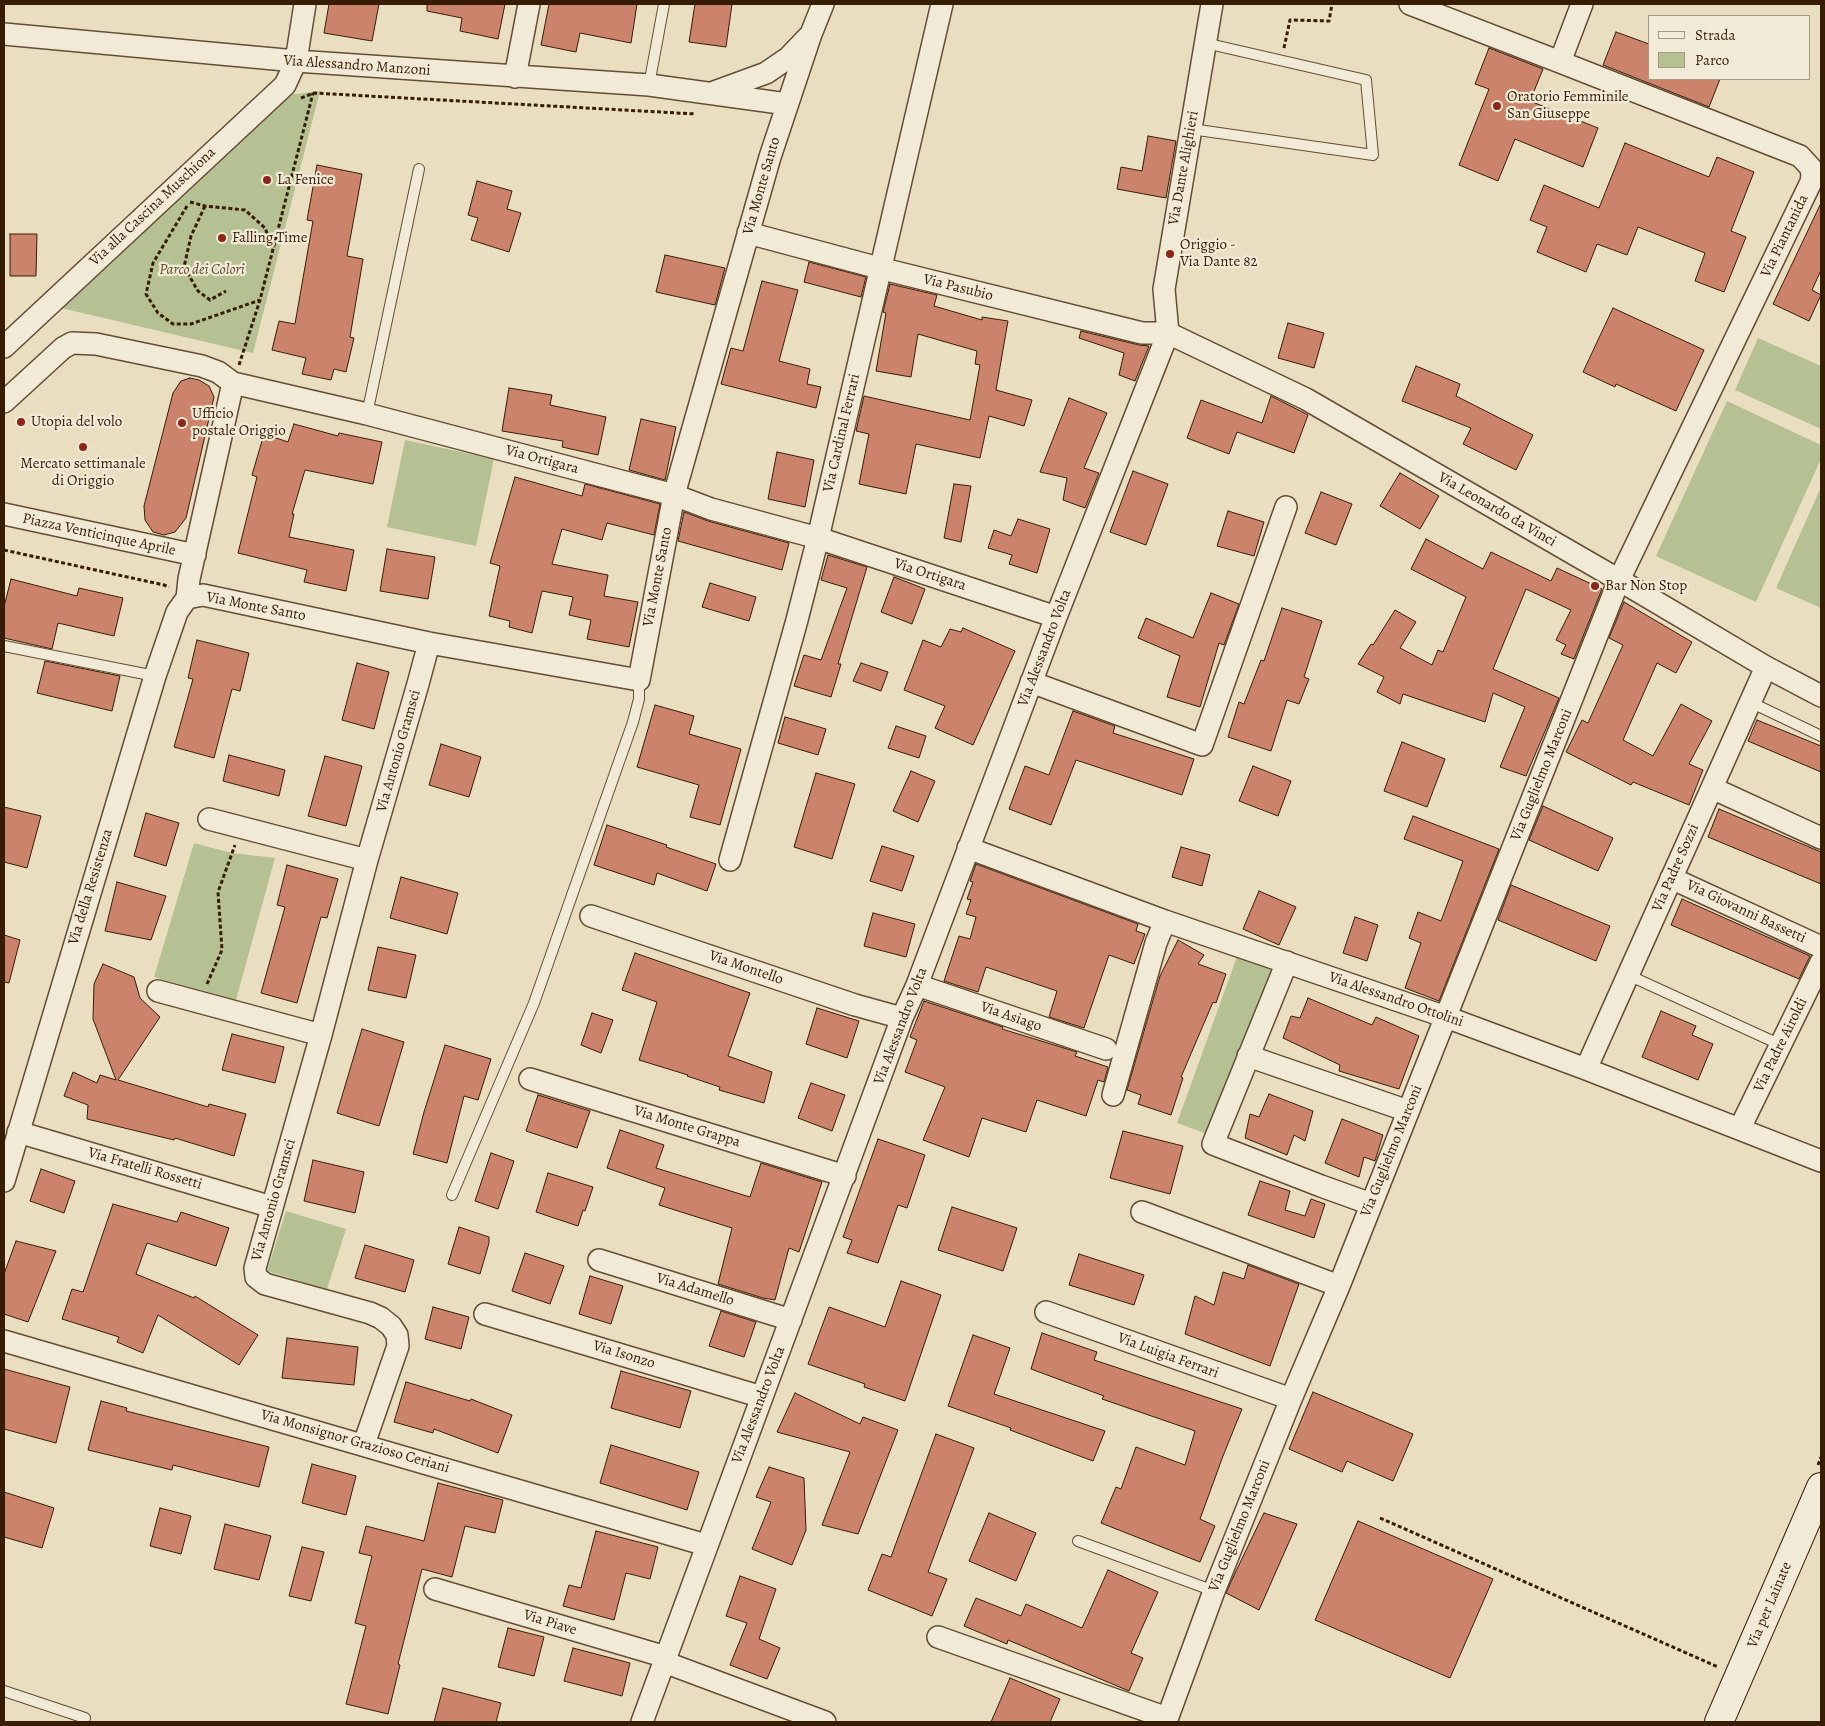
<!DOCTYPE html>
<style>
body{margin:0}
#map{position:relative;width:1825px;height:1726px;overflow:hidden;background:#eadec0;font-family:Alegreya,serif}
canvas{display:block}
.frame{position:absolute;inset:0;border:5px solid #381d05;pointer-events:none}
.legend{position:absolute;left:1648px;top:15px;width:162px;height:65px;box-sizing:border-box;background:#f1ead6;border:1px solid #a79882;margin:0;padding:6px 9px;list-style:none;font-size:15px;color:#381d05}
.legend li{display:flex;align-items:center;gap:10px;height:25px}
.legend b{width:25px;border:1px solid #a79882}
</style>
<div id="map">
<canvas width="1825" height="1726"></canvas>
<div class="frame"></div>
<ul class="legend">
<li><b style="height:6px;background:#f1ead6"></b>Strada</li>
<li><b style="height:14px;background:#b6c193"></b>Parco</li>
</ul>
</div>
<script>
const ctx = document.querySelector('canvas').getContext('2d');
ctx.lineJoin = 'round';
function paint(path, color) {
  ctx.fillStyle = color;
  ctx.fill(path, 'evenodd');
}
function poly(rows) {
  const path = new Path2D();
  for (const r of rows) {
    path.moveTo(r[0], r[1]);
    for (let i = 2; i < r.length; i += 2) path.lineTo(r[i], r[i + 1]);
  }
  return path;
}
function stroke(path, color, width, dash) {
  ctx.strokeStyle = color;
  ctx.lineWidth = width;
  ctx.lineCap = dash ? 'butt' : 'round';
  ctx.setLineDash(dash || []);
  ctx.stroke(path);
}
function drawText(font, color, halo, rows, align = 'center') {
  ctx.font = font + ' Alegreya,serif';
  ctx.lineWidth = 4.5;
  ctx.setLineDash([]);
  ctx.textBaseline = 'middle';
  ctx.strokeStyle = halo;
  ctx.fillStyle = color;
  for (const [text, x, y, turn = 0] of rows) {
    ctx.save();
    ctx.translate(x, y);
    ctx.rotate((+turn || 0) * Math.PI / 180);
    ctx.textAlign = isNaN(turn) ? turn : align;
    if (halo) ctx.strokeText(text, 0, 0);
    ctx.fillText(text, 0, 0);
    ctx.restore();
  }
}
paint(poly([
 [320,91,253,353,61,308,288,95],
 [1758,338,1821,366,1821,429,1735,390],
 [1727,401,1821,445,1821,459,1756,602,1656,556],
 [405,440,494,459,476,546,387,527],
 [1821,487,1821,608,1776,588],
 [194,843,232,853,275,858,236,1000,154,977],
 [1239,951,1277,965,1215,1137,1177,1123],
 [286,1211,346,1229,327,1289,267,1271]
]), '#b6c193');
const building = poly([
 [329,4,379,4,372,41,324,33,329,4],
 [427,4,505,4,498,39,460,31,462,18,427,11,427,4],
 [549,4,637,4,631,43,580,33,576,52,541,45,549,4],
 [695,4,732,4,726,47,689,42,695,4],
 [1616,32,1649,44,1649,79,1720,79,1709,107,1603,65,1616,32],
 [1489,48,1543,69,1530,101,1598,128,1583,167,1515,139,1498,181,1459,165,1489,89,1475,84,1489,48],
 [1148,136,1176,141,1166,198,1117,189,1121,167,1142,171,1148,136],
 [1625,143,1709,177,1717,157,1754,172,1731,231,1746,237,1724,292,1695,281,1705,253,1638,227,1627,255,1597,244,1586,272,1537,252,1547,227,1530,220,1544,185,1599,208,1625,143],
 [317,165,362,174,347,256,363,259,350,337,354,338,346,372,334,369,331,380,302,374,306,358,272,350,279,321,295,324,313,221,307,220,317,165],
 [477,181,512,191,507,209,521,213,509,252,471,240,478,218,468,215,477,181],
 [1821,203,1821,270,1812,290,1821,295,1809,321,1773,304,1821,203],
 [10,234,37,234,36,276,10,276,10,234],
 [665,255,725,268,715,305,656,292,665,255],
 [809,262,866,277,861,297,804,282,809,262],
 [762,281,798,290,779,361,810,369,807,384,821,387,816,408,721,384,731,348,743,351,762,281],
 [890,284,937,295,934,306,982,320,982,317,1008,321,996,390,1032,400,1024,426,989,416,980,458,916,444,906,494,859,484,869,434,856,431,864,396,970,420,980,365,975,364,977,351,918,334,911,377,876,371,886,313,883,312,890,284],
 [1613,308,1704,350,1676,411,1616,384,1615,387,1583,372,1613,308],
 [1288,323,1324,333,1314,368,1278,358,1288,323],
 [1081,331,1139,345,1149,346,1135,381,1119,375,1124,353,1079,338,1081,331],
 [1416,366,1460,384,1456,396,1533,435,1516,470,1463,444,1471,428,1402,401,1416,366],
 [190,378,199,380,209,386,214,397,186,518,175,532,164,535,153,532,145,520,144,506,173,393,181,381,190,378],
 [509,388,552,395,550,405,606,417,598,455,562,447,563,441,502,431,509,388],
 [1271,396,1308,415,1294,453,1237,432,1229,454,1187,438,1201,400,1262,423,1271,396],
 [1069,398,1107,413,1084,468,1099,473,1085,508,1063,500,1067,478,1040,472,1069,398],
 [641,419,676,427,665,480,629,470,641,419],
 [294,424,338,436,339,433,382,442,373,484,305,470,292,514,294,514,289,537,354,550,346,591,304,582,307,570,238,553,257,477,252,475,264,434,288,442,294,424],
 [777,452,814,460,805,507,768,499,777,452],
 [1133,471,1168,484,1146,545,1110,532,1133,471],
 [1400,473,1439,496,1420,529,1380,506,1400,473],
 [515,477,582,496,585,484,660,504,654,535,607,523,602,540,562,529,552,564,608,575,604,596,638,602,629,647,587,639,591,620,569,615,573,597,542,591,532,633,509,627,510,621,489,616,500,566,490,563,515,477],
 [954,484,971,486,961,542,944,538,954,484],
 [1321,492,1352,504,1336,545,1305,533,1321,492],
 [1228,511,1264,522,1254,556,1217,546,1228,511],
 [684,512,708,521,789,543,782,570,678,541,684,512],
 [1018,519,1050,529,1037,573,1009,564,1012,555,988,548,994,530,1011,536,1018,519],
 [1426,539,1483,569,1491,552,1551,581,1557,568,1602,589,1574,659,1561,654,1566,645,1556,640,1571,610,1526,589,1493,669,1559,698,1526,776,1500,767,1525,707,1493,693,1485,722,1403,694,1400,704,1377,692,1384,677,1358,664,1371,644,1373,645,1395,610,1416,622,1400,648,1432,665,1438,650,1443,652,1466,597,1411,569,1426,539],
 [387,549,435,557,428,599,380,591,387,549],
 [828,555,867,567,838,664,841,664,831,697,794,686,804,655,821,660,847,588,821,580,828,555],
 [894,577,925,589,912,624,881,612,894,577],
 [11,579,77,596,79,588,123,598,114,636,58,623,52,649,4,638,4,607,11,579],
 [710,583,756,597,749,621,702,607,710,583],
 [1211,593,1239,604,1224,645,1219,643,1200,707,1167,697,1180,656,1138,638,1146,618,1193,638,1211,593],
 [1624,602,1692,642,1676,673,1657,663,1623,740,1653,756,1681,704,1712,721,1689,764,1703,770,1689,805,1633,782,1631,785,1566,752,1582,720,1588,723,1623,645,1609,638,1624,602],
 [1282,608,1322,621,1304,677,1309,679,1299,704,1287,700,1271,751,1228,737,1239,702,1244,704,1261,660,1264,661,1282,608],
 [963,628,1015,651,973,745,935,728,945,706,904,690,923,640,941,647,950,629,961,632,963,628],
 [197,640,249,653,240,691,232,689,214,758,174,747,193,679,188,678,197,640],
 [45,661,120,676,112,711,37,693,45,661],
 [357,663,389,672,374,729,342,720,357,663],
 [861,663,888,672,881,691,853,681,861,663],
 [655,705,694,716,689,734,741,749,720,825,690,817,699,785,637,767,655,705],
 [1073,711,1115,726,1113,733,1194,759,1182,795,1076,760,1051,825,1009,809,1025,766,1049,775,1073,711],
 [785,717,826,729,818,755,778,743,785,717],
 [1757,720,1821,746,1821,772,1748,741,1757,720],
 [896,726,926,736,919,758,888,748,896,726],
 [1402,742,1445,759,1427,807,1384,791,1402,742],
 [441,744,481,757,469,797,429,785,441,744],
 [229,755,285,770,279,796,223,781,229,755],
 [325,756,362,766,346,826,308,816,325,756],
 [1253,766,1291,781,1278,816,1239,801,1253,766],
 [911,771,935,781,918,822,893,811,911,771],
 [816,773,855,784,832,859,794,847,816,773],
 [1543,806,1613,838,1598,871,1529,840,1543,806],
 [4,807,41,816,27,868,4,862,4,807],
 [1719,809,1821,852,1821,884,1708,837,1719,809],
 [146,813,179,823,166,866,134,856,146,813],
 [1413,816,1499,849,1439,1001,1405,988,1421,943,1409,938,1418,912,1441,921,1463,861,1404,839,1413,816],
 [607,825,667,845,666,847,716,864,707,891,657,873,654,885,594,865,607,825],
 [882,846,914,856,902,891,870,881,882,846],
 [1181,847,1210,855,1202,886,1172,877,1181,847],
 [976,864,1138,924,1136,931,1145,934,1134,964,1109,955,1084,1028,1049,1017,1057,991,986,967,978,992,944,981,959,936,970,939,976,917,966,914,971,900,967,899,973,882,970,881,976,864],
 [287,865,338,879,327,918,321,917,297,1003,261,993,285,907,277,905,287,865],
 [401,877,458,893,447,934,390,918,401,877],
 [117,882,166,896,151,940,105,931,117,882],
 [1511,885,1610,926,1596,961,1498,920,1511,885],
 [1259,891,1296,907,1279,945,1243,929,1259,891],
 [1682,899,1810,956,1799,979,1671,925,1682,899],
 [873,913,915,924,906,957,864,946,873,913],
 [1355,917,1378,925,1367,961,1343,953,1355,917],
 [4,935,20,940,9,983,4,982,4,935],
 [1178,940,1204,955,1198,964,1226,974,1216,1003,1213,1002,1181,1077,1183,1078,1171,1115,1138,1104,1141,1095,1127,1090,1160,976,1178,940],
 [378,947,416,955,406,998,368,990,378,947],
 [635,953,750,993,728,1056,772,1072,764,1103,719,1090,720,1087,687,1076,688,1075,639,1060,657,1002,622,990,635,953],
 [103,964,134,977,140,998,160,1017,118,1080,208,1107,209,1104,246,1114,234,1156,175,1138,174,1140,87,1119,88,1105,64,1096,73,1072,97,1083,100,1075,116,1080,93,1019,94,984,103,964],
 [1308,998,1372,1025,1376,1017,1419,1036,1399,1089,1339,1071,1340,1065,1283,1038,1291,1016,1300,1018,1308,998],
 [924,1001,1003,1027,1002,1029,1077,1052,1075,1056,1108,1067,1104,1082,1098,1080,1086,1116,1037,1100,1026,1132,982,1118,969,1157,923,1140,945,1087,905,1072,917,1040,910,1037,924,1001],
 [817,1008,859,1021,847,1058,806,1044,817,1008],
 [1661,1011,1696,1026,1692,1035,1713,1044,1698,1080,1642,1057,1661,1011],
 [592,1013,613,1020,601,1053,581,1045,592,1013],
 [362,1029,404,1042,379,1126,337,1113,362,1029],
 [232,1034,284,1047,275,1083,222,1070,232,1034],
 [445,1045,491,1059,478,1100,464,1096,447,1163,413,1154,424,1112,445,1045],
 [811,1083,845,1095,832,1131,798,1118,811,1083],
 [1269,1094,1313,1111,1305,1141,1294,1135,1287,1155,1245,1138,1250,1114,1259,1117,1269,1094],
 [538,1095,590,1111,577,1148,526,1131,538,1095],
 [1342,1119,1383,1135,1375,1161,1364,1157,1359,1177,1325,1163,1342,1119],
 [620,1130,664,1145,656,1168,750,1197,761,1163,822,1182,799,1252,789,1248,775,1300,763,1298,718,1284,732,1228,659,1205,665,1188,607,1168,620,1130],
 [1123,1131,1183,1146,1170,1194,1110,1178,1123,1131],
 [878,1139,925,1155,907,1208,898,1205,878,1263,847,1253,852,1240,843,1237,878,1139],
 [491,1153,514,1161,498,1209,475,1201,491,1153],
 [313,1160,364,1172,355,1213,304,1201,313,1160],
 [41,1169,75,1181,64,1213,30,1201,41,1169],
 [548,1173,593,1187,585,1211,583,1210,578,1226,536,1212,548,1173],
 [1260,1181,1290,1191,1285,1210,1305,1216,1311,1199,1325,1204,1314,1238,1248,1215,1260,1181],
 [113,1204,177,1222,181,1212,229,1228,216,1266,147,1243,136,1274,194,1298,195,1296,258,1335,239,1365,158,1315,143,1353,117,1342,119,1337,62,1319,72,1289,83,1292,113,1204],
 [952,1207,1017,1228,1003,1271,938,1250,952,1207],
 [459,1227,489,1237,489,1243,480,1274,448,1264,459,1227],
 [16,1241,56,1251,28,1322,4,1314,4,1274,16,1241],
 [365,1245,414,1260,405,1292,355,1278,365,1245],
 [525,1253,564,1266,550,1304,512,1291,525,1253],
 [1079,1254,1144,1275,1134,1305,1069,1285,1079,1254],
 [1248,1265,1299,1284,1270,1366,1185,1334,1195,1296,1214,1305,1223,1272,1244,1279,1248,1265],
 [590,1276,623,1286,611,1324,579,1314,590,1276],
 [901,1281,941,1295,905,1401,864,1387,865,1384,808,1364,829,1307,885,1327,901,1281],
 [433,1307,469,1317,461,1349,425,1339,433,1307],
 [721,1311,756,1322,744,1357,709,1346,721,1311],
 [1042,1333,1097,1352,1094,1360,1242,1409,1223,1456,1200,1519,1215,1526,1200,1562,1101,1523,1116,1487,1121,1489,1136,1447,1185,1465,1195,1431,1102,1399,1104,1396,1031,1369,1042,1333],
 [973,1335,1010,1348,994,1394,1105,1431,1093,1461,1010,1430,1011,1428,948,1406,973,1335],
 [287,1338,358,1347,354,1385,282,1378,287,1338],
 [4,1369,70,1387,56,1443,4,1429,4,1369],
 [621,1371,691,1391,680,1428,611,1408,621,1371],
 [406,1382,470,1401,471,1399,512,1415,498,1453,434,1429,433,1433,394,1422,406,1382],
 [1313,1392,1413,1434,1393,1481,1347,1461,1342,1472,1289,1449,1313,1392],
 [795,1393,860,1424,863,1417,898,1430,858,1534,822,1525,850,1452,777,1432,795,1393],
 [101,1401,127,1408,126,1411,269,1447,259,1487,173,1465,172,1470,88,1450,101,1401],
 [936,1434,974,1448,928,1572,947,1579,932,1616,868,1590,882,1554,891,1557,936,1434],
 [611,1445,699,1472,687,1510,600,1483,611,1445],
 [312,1464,356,1476,346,1515,302,1503,312,1464],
 [769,1467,804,1478,806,1530,792,1565,752,1549,771,1502,756,1497,769,1467],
 [438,1483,503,1500,495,1533,465,1526,452,1577,422,1569,398,1664,400,1665,388,1714,346,1704,366,1626,355,1623,372,1556,359,1553,366,1526,424,1541,438,1483],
 [4,1492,54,1508,42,1548,4,1537,4,1492],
 [160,1508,191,1516,181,1554,150,1546,160,1508],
 [989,1513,1036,1533,1016,1581,969,1561,989,1513],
 [1264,1513,1297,1524,1259,1610,1226,1593,1236,1571,1264,1513],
 [1358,1521,1493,1579,1450,1678,1315,1620,1358,1521],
 [225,1524,271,1536,259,1580,214,1569,225,1524],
 [596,1531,658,1547,650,1579,626,1573,614,1620,563,1606,569,1585,581,1588,596,1531],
 [302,1547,324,1552,311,1601,289,1596,302,1547],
 [1108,1570,1158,1592,1131,1653,1143,1658,1129,1691,1008,1640,1007,1644,964,1626,976,1598,1021,1616,1026,1604,1082,1628,1108,1570],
 [740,1576,776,1589,759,1639,780,1648,767,1679,730,1665,747,1623,726,1616,740,1576],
 [508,1628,544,1637,534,1676,498,1667,508,1628],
 [573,1648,630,1663,622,1696,564,1681,573,1648],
 [1010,1678,1060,1699,1050,1722,991,1722,1010,1678],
 [443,1688,501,1703,496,1722,434,1722,443,1688]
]);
paint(building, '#cb846b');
stroke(building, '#381d05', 1);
const lane = poly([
 [649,85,664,4],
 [1191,129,1373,155,1366,80,1205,43],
 [367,414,419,169],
 [4,646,155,676],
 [1750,702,1821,736],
 [1628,975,1781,1045],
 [452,1195,534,1003,633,722,639,699,639,680],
 [1078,1541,1214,1591],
 [4,1691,85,1718,83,1722]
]);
const street = poly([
 [1410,4,1560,62],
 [4,34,296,61,649,85,787,104],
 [515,77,529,4],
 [714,92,766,73,788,58,811,34,823,4],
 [748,233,879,268,1142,333,1168,333,1306,399,1619,580,1766,667,1821,696],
 [4,347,285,85,296,61,305,4],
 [4,402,63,348,72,343,96,344,202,366,218,372,233,383],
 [4,514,195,555],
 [187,598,203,595,429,643,639,680,674,495,770,157,811,34],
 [187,598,189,579,233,383,367,414,674,495,711,509,818,538,1056,617],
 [1031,682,1202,745,1286,507],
 [1712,788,1821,838],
 [209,819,367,860],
 [968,848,1165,921,1446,1017,1586,1069,1821,1161],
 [730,860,797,620,818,538,942,4],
 [1671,878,1821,947],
 [591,916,855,1005,902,1018],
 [1287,962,1213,1144,1321,1186,1371,1204],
 [917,985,1106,1049],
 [158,991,321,1035],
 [1248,1056,1408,1111],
 [1586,1069,1766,667],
 [530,1079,845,1176],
 [1113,1095,1156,943,1165,921],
 [1740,1128,1821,962],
 [18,1132,272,1207],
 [4,1181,155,676,177,612,187,598],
 [1142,1212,1339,1286],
 [599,1260,791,1320],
 [1046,1312,1291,1399],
 [485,1314,762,1397],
 [4,1341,706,1545],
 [364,1444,398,1346,397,1335,391,1326,381,1318,370,1313,265,1284,256,1277,255,1268,321,1035,367,860,418,684,429,643],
 [435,1589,666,1657],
 [938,1637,1167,1718],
 [664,1662,825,1722],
 [642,1722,902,1018,917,985,1056,617,1168,333,1164,289,1212,4],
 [1166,1722,1214,1591,1291,1399,1339,1286,1619,580,1811,182,1812,176,1811,168,1800,156,1560,62,1582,4]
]);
const secondary = poly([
 [1719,1722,1821,1487]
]);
stroke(lane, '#644d34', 12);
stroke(street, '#644d34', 24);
stroke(secondary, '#381d05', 30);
stroke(poly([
 [1284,48,1290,20,1329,21,1332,4],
 [301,98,314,93,696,114],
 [190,202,205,206,245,210,265,228,273,248],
 [187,206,153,263,146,294,158,313,173,324,191,324,260,300],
 [205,206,191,236,184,267,198,291,210,300,226,291],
 [239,365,260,300,313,93],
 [4,550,164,585,169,587],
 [207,984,222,950,218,892,235,845],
 [1818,1465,1821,1457],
 [1380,1518,1718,1667]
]), '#381d05', 3, [4, 2.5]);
stroke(lane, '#f1ead6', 10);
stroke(street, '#f1ead6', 21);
stroke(secondary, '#f1ead6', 28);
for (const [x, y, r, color] of [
 [1497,106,5,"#8f2418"],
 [267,180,5,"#8f2418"],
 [222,238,5,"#8f2418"],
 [1170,254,5,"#8f2418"],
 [21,422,5,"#8f2418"],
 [182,423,5,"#8f2418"],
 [83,447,5,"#8f2418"],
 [1595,586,5,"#8f2418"]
]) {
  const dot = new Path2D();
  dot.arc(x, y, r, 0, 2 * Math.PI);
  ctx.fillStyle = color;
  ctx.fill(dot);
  stroke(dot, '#f1ead6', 2);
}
drawText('15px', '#381d05', '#f1ead6', [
 ["Via Alessandro Manzoni",357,66,4],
 ["Via Dante Alighieri",1184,168,-80],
 ["Via Monte Santo",762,186,-74],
 ["Via alla Cascina Muschiona",153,207,-43],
 ["Via Piantanida",1785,236,-64],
 ["Via Pasubio",958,288,14],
 ["Via Cardinal Ferrari",842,433,-77],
 ["Via Ortigara",542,460,15],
 ["Via Leonardo da Vinci",1497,510,30],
 ["Piazza Venticinque Aprile",99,535,12],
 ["Via Ortigara",930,575,18],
 ["Via Monte Santo",658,577,-79],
 ["Via Monte Santo",256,607,11],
 ["Via Alessandro Volta",1045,648,-69],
 ["Via Antonio Gramsci",399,751,-74],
 ["Via Guglielmo Marconi",1542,775,-68],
 ["Via Padre Sozzi",1676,868,-66],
 ["Via della Resistenza",91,887,-73],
 ["Via Giovanni Bassetti",1746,912,25],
 ["Via Montello",746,968,19],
 ["Via Alessandro Ottolini",1396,1000,19],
 ["Via Asiago",1011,1017,19],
 ["Via Alessandro Volta",901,1026,-69],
 ["Via Padre Airoldi",1781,1045,-64],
 ["Via Monte Grappa",687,1127,17],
 ["Via Guglielmo Marconi",1392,1151,-68],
 ["Via Fratelli Rossetti",145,1169,16],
 ["Via Antonio Gramsci",274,1200,-74],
 ["Via Adamello",695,1290,17],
 ["Via Isonzo",624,1355,17],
 ["Via Luigia Ferrari",1168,1356,20],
 ["Via Alessandro Volta",759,1405,-69],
 ["Via Monsignor Grazioso Ceriani",355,1442,16],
 ["Via Guglielmo Marconi",1240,1526,-68],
 ["Via per Lainate",1770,1605,-67],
 ["Via Piave",550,1623,17]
]);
drawText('15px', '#381d05', '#f1ead6', [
 ["Oratorio Femminile",1507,97],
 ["San Giuseppe",1507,114],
 ["La Fenice",277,180],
 ["Falling Time",232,238],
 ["Origgio -",1180,245],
 ["Via Dante 82",1180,262],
 ["Ufficio",192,414],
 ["postale Origgio",192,431],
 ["Utopia del volo",31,422],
 ["Mercato settimanale",83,464,"center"],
 ["di Origgio",83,481,"center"],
 ["Bar Non Stop",1605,586]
], 'left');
drawText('italic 15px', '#5e4e30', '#f1ead6', [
 ["Parco dei Colori",202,270]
]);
</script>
